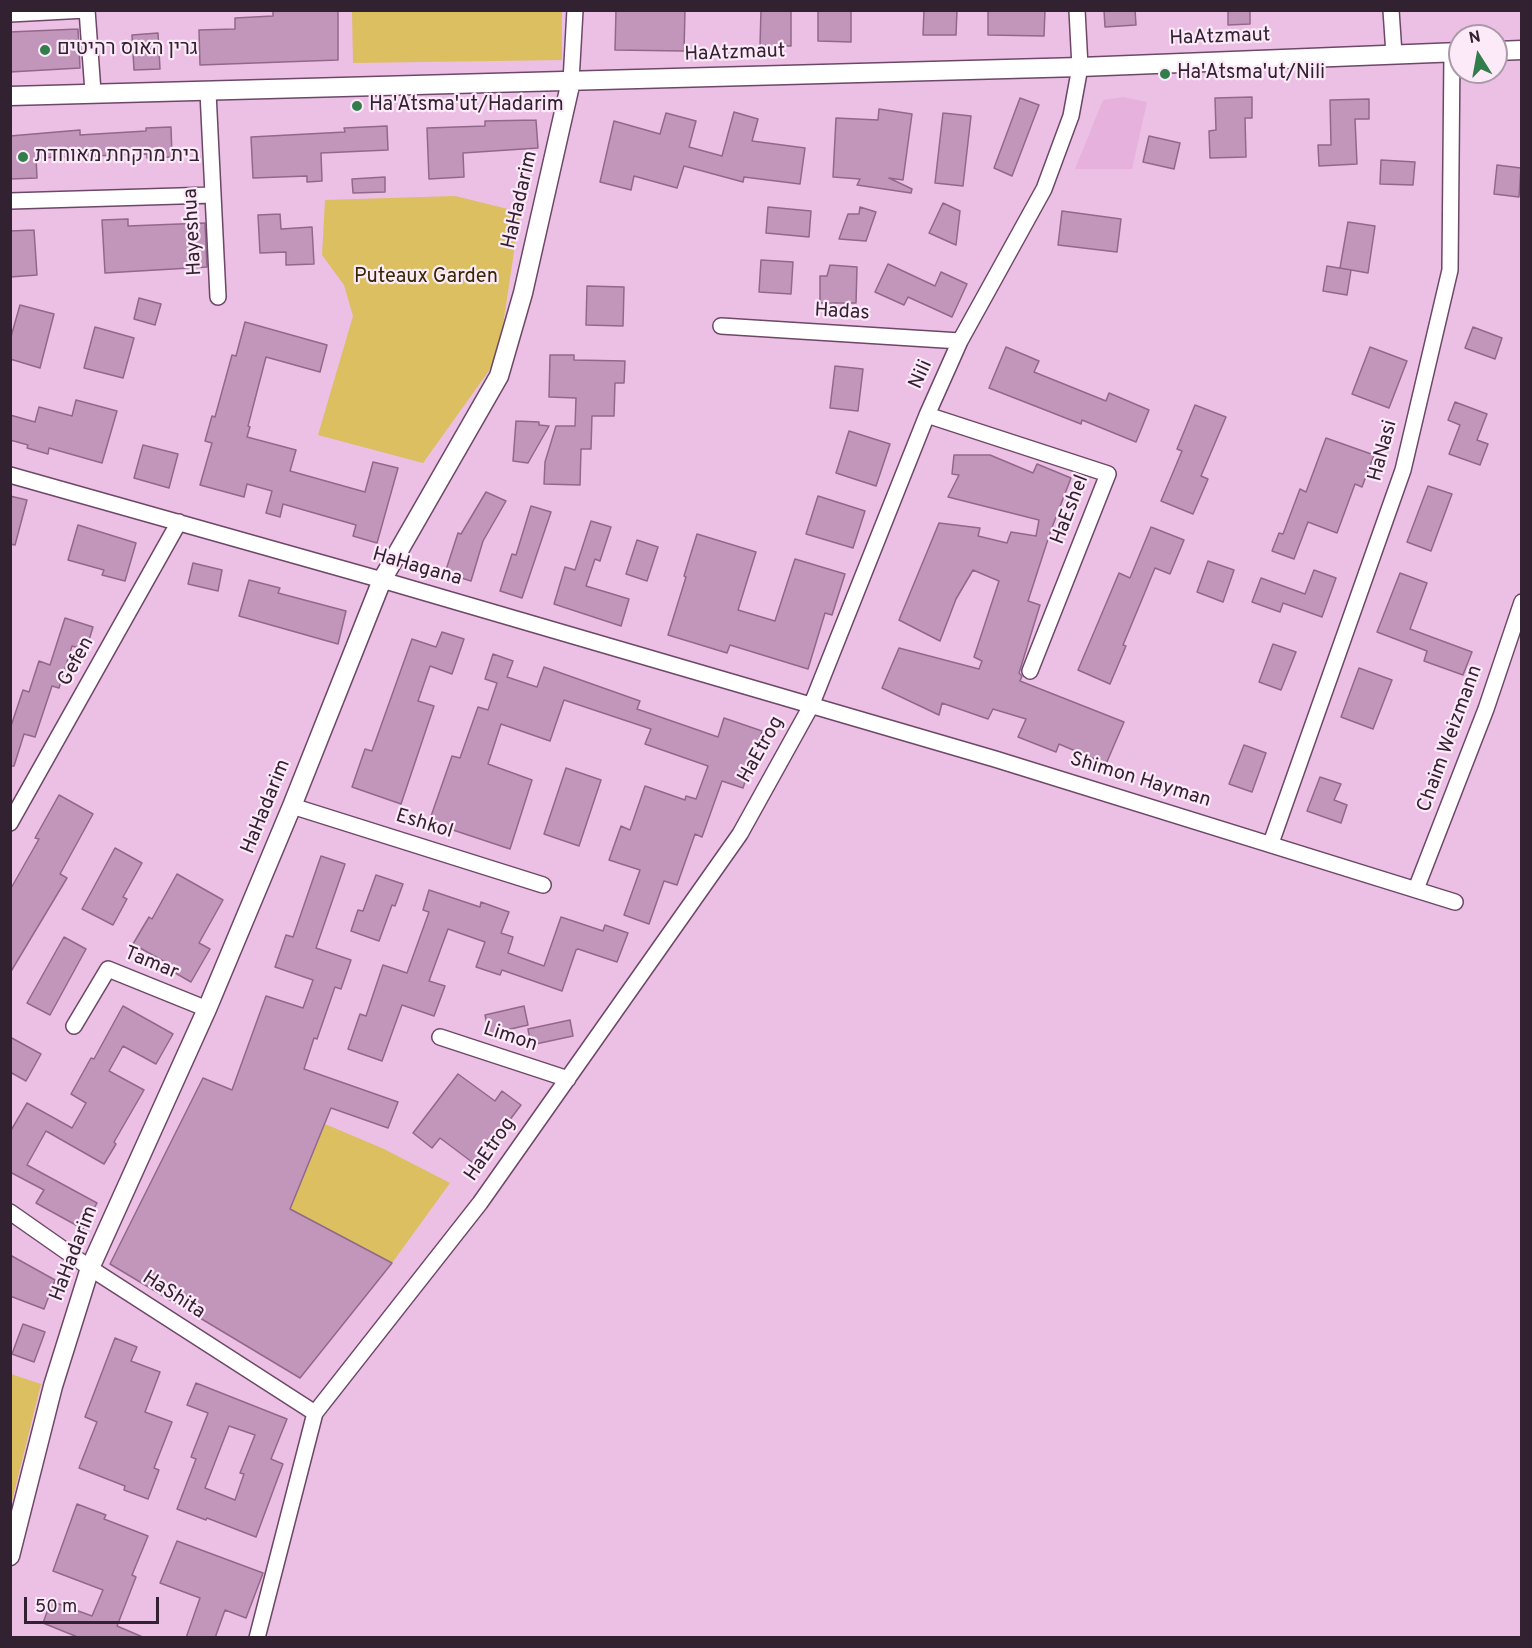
<!DOCTYPE html>
<meta charset="utf-8">
<style>
body{margin:0}
#map{position:relative;width:1532px;height:1648px;overflow:hidden;background:#ecbfe4;font-family:Overpass,sans-serif}
canvas{display:block}
.frame{position:absolute;inset:0;border:12px solid #322130;pointer-events:none}
.north{position:absolute;left:1448px;top:24px;width:60px;height:60px;box-sizing:border-box;background:#fceaf9;border:2px solid #ab9aa9;border-radius:50%;rotate:349deg;font-size:16px;font-weight:700;line-height:24px;text-align:center;color:#322130}
.north::after{content:'';display:block;margin:auto;width:21px;height:27px;background:#317e4c;clip-path:polygon(50% 0,100% 100%,50% 72%,0 100%)}
.scale{position:absolute;left:24px;top:1597px;width:135px;height:27px;box-sizing:border-box;border:3px solid #322130;border-top:0;padding-left:8px;font-size:18px;line-height:21px;white-space:nowrap;color:#322130;-webkit-text-stroke:4px #fceaf9;paint-order:stroke}
</style>
<div id="map">
<canvas width="1532" height="1648"></canvas>
<div class="frame"></div>
<div class="north">N</div>
<div class="scale">50 m</div>
</div>
<script>
const ctx = document.querySelector('canvas').getContext('2d');
ctx.lineJoin = 'round';
function paint(path, color) {
  ctx.fillStyle = color;
  ctx.fill(path, 'evenodd');
}
function poly(rows) {
  const path = new Path2D();
  for (const r of rows) {
    path.moveTo(r[0], r[1]);
    for (let i = 2; i < r.length; i += 2) path.lineTo(r[i], r[i + 1]);
  }
  return path;
}
function stroke(path, color, width, dash) {
  ctx.strokeStyle = color;
  ctx.lineWidth = width;
  ctx.lineCap = dash ? 'butt' : 'round';
  ctx.setLineDash(dash || []);
  ctx.stroke(path);
}
function drawText(font, color, halo, rows, align = 'center') {
  ctx.font = font + ' Overpass,Heebo,sans-serif';
  ctx.lineWidth = 4.5;
  ctx.setLineDash([]);
  ctx.textBaseline = 'middle';
  ctx.strokeStyle = halo;
  ctx.fillStyle = color;
  for (const [text, x, y, turn = 0] of rows) {
    ctx.save();
    ctx.translate(x, y);
    ctx.rotate((+turn || 0) * Math.PI / 180);
    ctx.textAlign = isNaN(turn) ? turn : align;
    if (halo) ctx.strokeText(text, 0, 0);
    ctx.fillText(text, 0, 0);
    ctx.restore();
  }
}
paint(poly([
 [1123,97,1147,102,1132,169,1075,169,1103,100]
]), '#e6b2dd');
paint(poly([
 [352,11,562,11,562,60,353,63],
 [455,196,520,212,498,358,423,463,318,435,353,316,344,285,322,255,325,200],
 [325,1124,384,1149,450,1183,392,1263,290,1209],
 [11,1374,41,1384,11,1505,10,1374]
]), '#dbbf61');
const building = poly([
 [273,10,338,10,338,60,200,65,199,30,235,29,235,18,273,16,273,10],
 [616,10,685,10,684,51,615,50,616,10],
 [761,10,791,10,791,46,760,45,761,10],
 [818,10,851,10,851,42,818,41,818,10],
 [924,10,957,10,956,35,923,35,924,10],
 [988,10,1045,10,1044,36,988,35,988,10],
 [1104,10,1135,10,1136,25,1105,27,1104,10],
 [1228,10,1250,10,1250,24,1228,25,1228,10],
 [78,29,80,68,10,72,10,32,78,29],
 [158,33,160,69,134,70,132,35,158,33],
 [1252,97,1252,118,1245,118,1246,157,1210,158,1209,131,1216,130,1215,98,1252,97],
 [1020,98,1039,105,1012,176,994,168,1020,98],
 [1369,99,1369,119,1355,119,1357,164,1319,166,1318,145,1331,145,1330,100,1369,99],
 [879,109,912,114,903,180,889,178,912,189,911,193,857,185,860,179,833,177,836,118,878,120,879,109],
 [734,112,758,119,752,141,805,148,800,184,744,177,743,182,684,166,677,188,634,176,631,190,600,182,614,121,660,134,666,113,696,121,689,147,722,156,734,112],
 [943,113,971,116,963,186,935,183,943,113],
 [536,120,538,148,463,153,464,177,429,179,427,128,485,126,485,121,536,120],
 [387,126,388,150,321,153,322,181,307,182,307,176,253,178,251,137,345,132,344,128,387,126],
 [171,127,172,157,147,158,147,154,36,158,37,178,10,179,10,136,80,130,80,135,146,131,146,128,171,127],
 [1149,136,1180,143,1174,169,1143,162,1149,136],
 [1381,160,1415,162,1413,185,1380,184,1381,160],
 [1497,165,1521,168,1519,197,1494,194,1497,165],
 [385,177,385,192,353,193,352,179,385,177],
 [943,203,960,211,956,245,929,233,943,203],
 [768,207,811,211,809,237,766,233,768,207],
 [860,207,876,212,866,241,839,239,848,214,859,214,860,207],
 [1062,211,1121,219,1117,252,1058,245,1062,211],
 [280,214,281,229,312,227,314,264,286,265,286,252,260,253,258,215,280,214],
 [128,219,128,226,205,223,207,267,105,273,102,220,128,219],
 [1348,222,1375,226,1368,273,1340,268,1348,222],
 [34,230,37,275,10,277,10,231,34,230],
 [761,260,793,262,791,294,759,292,761,260],
 [888,264,935,286,941,272,967,284,952,317,908,297,904,305,875,292,888,264],
 [830,265,857,267,856,303,820,303,820,276,827,276,830,265],
 [1327,266,1351,270,1347,295,1323,291,1327,266],
 [587,286,624,287,623,326,586,325,587,286],
 [139,298,161,304,155,325,134,319,139,298],
 [20,305,54,314,40,368,10,359,10,340,20,305],
 [245,322,327,345,320,372,266,357,248,426,250,427,247,437,296,450,290,471,365,492,373,462,398,468,377,543,353,536,356,525,283,504,280,517,266,513,272,491,247,484,244,497,200,485,212,443,205,441,212,416,215,417,232,355,236,356,245,322],
 [95,327,134,338,123,378,84,368,95,327],
 [1473,327,1502,338,1495,359,1465,348,1473,327],
 [1006,347,1039,361,1034,372,1106,401,1109,393,1149,410,1136,442,1082,420,1081,424,989,388,1006,347],
 [1370,347,1407,361,1389,408,1352,394,1370,347],
 [550,355,574,355,574,360,625,361,624,383,615,383,614,416,592,416,591,449,581,449,580,485,544,484,545,462,556,426,575,426,576,398,549,397,550,355],
 [835,366,863,369,858,411,830,408,835,366],
 [76,400,117,411,102,463,49,448,48,454,27,448,28,445,10,440,10,415,35,422,39,407,72,416,76,400],
 [1455,402,1487,414,1477,440,1488,444,1480,465,1449,454,1460,425,1448,420,1455,402],
 [1195,405,1226,417,1201,476,1208,479,1193,514,1161,501,1182,451,1177,449,1195,405],
 [516,421,539,422,539,425,549,426,528,463,513,461,516,421],
 [849,431,890,444,876,486,836,473,849,431],
 [1326,438,1374,455,1362,487,1355,484,1337,533,1308,522,1294,559,1272,551,1279,533,1283,534,1300,489,1306,492,1326,438],
 [143,445,178,454,169,488,134,478,143,445],
 [954,455,990,455,1033,473,1037,464,1071,478,1051,530,1028,601,1040,605,1019,673,1022,676,1020,681,1124,722,1106,764,1059,744,1056,752,1018,737,1026,719,993,709,988,719,942,703,939,715,882,688,899,648,979,669,982,661,974,657,999,581,973,570,956,599,940,641,899,620,939,523,980,528,978,536,1007,543,1011,532,1036,536,1039,520,948,497,959,475,952,474,954,455],
 [1428,486,1452,494,1431,551,1407,542,1428,486],
 [486,492,506,501,483,541,471,581,445,573,458,533,461,534,486,492],
 [10,496,27,500,15,545,10,544,10,496],
 [818,496,865,511,853,548,806,534,818,496],
 [531,506,551,512,522,598,500,591,512,554,516,555,531,506],
 [591,521,611,527,600,561,595,559,586,586,629,599,621,626,554,604,565,567,575,570,591,521],
 [78,525,136,543,125,581,102,575,104,570,68,560,78,525],
 [1151,527,1184,540,1170,574,1155,568,1123,645,1126,646,1110,684,1078,670,1119,573,1130,578,1151,527],
 [697,534,756,552,738,610,775,621,795,559,845,574,832,615,825,613,808,669,730,645,727,653,668,635,686,577,684,576,697,534],
 [637,540,658,547,647,581,626,574,637,540],
 [1208,561,1234,570,1223,602,1197,592,1208,561],
 [193,563,222,570,218,591,188,584,193,563],
 [1314,570,1336,578,1322,617,1283,603,1280,612,1252,602,1261,578,1305,594,1314,570],
 [1400,573,1427,583,1410,629,1472,652,1463,675,1424,661,1427,651,1377,632,1400,573],
 [249,580,280,588,278,593,346,611,338,644,239,616,249,580],
 [65,618,93,627,86,650,72,646,59,688,52,686,35,737,24,734,14,766,10,766,10,729,23,690,29,692,39,661,50,665,65,618],
 [442,632,464,639,452,674,430,666,418,701,434,706,401,804,352,787,365,749,372,751,412,639,436,647,442,632],
 [1273,644,1296,652,1281,690,1259,682,1273,644],
 [493,654,513,661,507,677,537,687,544,667,640,701,637,709,718,737,724,718,762,731,743,788,722,781,702,837,695,834,677,885,664,881,649,924,624,915,640,870,609,860,621,826,630,830,645,786,685,800,686,796,696,799,708,766,645,744,651,729,564,700,550,741,501,724,488,764,532,780,510,849,429,822,452,756,460,758,478,707,488,710,497,683,485,679,493,654],
 [1359,668,1392,680,1373,729,1341,717,1359,668],
 [1244,745,1266,753,1252,792,1229,784,1244,745],
 [566,768,601,780,579,846,544,834,566,768],
 [1320,777,1341,784,1334,800,1347,805,1341,823,1307,811,1320,777],
 [59,795,93,814,60,874,67,878,10,973,10,890,39,839,35,838,59,795],
 [115,848,142,863,123,897,127,899,113,925,82,909,115,848],
 [321,856,345,864,316,948,351,960,341,989,335,987,317,1039,314,1038,304,1069,398,1102,388,1128,331,1108,290,1209,392,1263,300,1378,110,1264,203,1078,232,1090,266,996,303,1008,313,980,275,967,286,935,293,937,321,856],
 [177,874,223,900,199,943,210,949,191,982,170,970,172,966,133,944,149,917,152,919,177,874],
 [376,875,403,884,395,906,392,905,379,941,351,931,358,910,363,911,376,875],
 [429,890,480,907,481,902,509,912,501,933,513,937,508,953,544,966,561,917,603,931,605,925,628,933,617,962,578,949,576,950,562,991,502,970,500,975,476,967,485,942,448,929,429,981,445,986,434,1016,402,1005,382,1061,348,1049,360,1014,366,1016,383,965,407,973,429,912,423,910,429,890],
 [64,937,86,949,50,1015,27,1003,64,937],
 [123,1006,173,1034,156,1064,123,1046,109,1071,144,1090,114,1142,116,1144,104,1164,46,1131,27,1165,97,1203,83,1229,36,1203,44,1190,10,1172,10,1132,27,1103,72,1128,86,1103,71,1094,91,1058,94,1059,123,1006],
 [524,1006,528,1025,489,1034,485,1015,524,1006],
 [570,1020,573,1036,531,1045,528,1029,570,1020],
 [10,1037,41,1054,26,1081,10,1072,10,1037],
 [458,1074,495,1101,502,1091,521,1105,476,1165,440,1138,432,1148,413,1133,458,1074],
 [10,1255,55,1280,44,1309,10,1296,10,1255],
 [23,1324,45,1332,34,1362,12,1354,23,1324],
 [115,1338,137,1347,131,1361,160,1372,145,1412,172,1422,154,1468,159,1470,148,1499,124,1490,125,1486,79,1468,97,1422,85,1417,115,1338],
 [196,1383,287,1419,271,1459,283,1464,256,1537,207,1518,206,1520,177,1509,196,1459,191,1457,208,1413,187,1405,196,1383],
 [229,1426,255,1435,240,1473,244,1474,235,1500,205,1488,229,1426],
 [77,1504,106,1515,104,1519,148,1536,132,1575,136,1577,117,1626,145,1638,80,1638,43,1623,51,1601,92,1616,103,1590,53,1571,77,1504],
 [177,1541,263,1573,246,1618,225,1610,215,1638,186,1638,200,1598,160,1583,177,1541]
]);
paint(building, '#c296ba');
stroke(building, '#91688a', 1.5);
const minor = poly([
 [87,10,93,92],
 [1391,10,1394,54],
 [10,14,86,10],
 [571,81,575,10],
 [208,92,218,297],
 [10,201,213,195],
 [721,326,960,341],
 [927,415,1108,474,1030,671],
 [10,475,382,580,995,759,1455,902],
 [292,806,543,885],
 [10,823,179,522],
 [1271,843,1403,470,1450,270,1452,52],
 [1416,889,1486,709,1522,602],
 [74,1026,108,969,207,1009],
 [440,1037,568,1079],
 [10,1212,90,1268,315,1413],
 [257,1638,315,1413,480,1203,740,834,811,706,927,415,960,341,1044,189,1071,116,1080,67,1077,10]
]);
const tertiary = poly([
 [1496,51,1522,50],
 [10,96,1080,67,1460,52],
 [10,1556,53,1386,90,1268,207,1009,292,806,382,580,499,376,523,293,571,81]
]);
stroke(minor, '#6d4767', 18);
stroke(tertiary, '#6d4767', 21);
stroke(minor, '#fff', 15);
stroke(tertiary, '#fff', 18);
for (const [x, y, r, color] of [
 [45,50,6,"#317e4c"],
 [1165,74,6,"#317e4c"],
 [357,106,6,"#317e4c"],
 [23,157,6,"#317e4c"]
]) {
  const dot = new Path2D();
  dot.arc(x, y, r, 0, 2 * Math.PI);
  ctx.fillStyle = color;
  ctx.fill(dot);
  stroke(dot, '#fceaf9', 2);
}
drawText('20px', '#322130', '#fceaf9', [
 ["HaAtzmaut",1220,38,-2],
 ["HaAtzmaut",735,54,-2],
 ["HaHadarim",521,200,-77],
 ["Hayeshua",194,232,-93],
 ["Hadas",842,313,3],
 ["Nili",922,375,-66],
 ["HaNasi",1384,451,-75],
 ["HaEshel",1071,510,-69],
 ["HaHagana",417,568,16],
 ["Gefen",77,662,-61],
 ["Chaim Weizmann",1451,739,-70],
 ["HaEtrog",762,750,-61],
 ["Shimon Hayman",1140,781,17],
 ["HaHadarim",267,807,-68],
 ["Eshkol",424,825,17],
 ["Tamar",151,964,22],
 ["Limon",510,1038,18],
 ["HaEtrog",491,1150,-55],
 ["HaHadarim",75,1254,-69],
 ["HaShita",173,1296,33]
]);
drawText('20px', '#322130', '#fceaf9', [
 ["גרין האוס רהיטים",57,50],
 ["Ha'Atsma'ut/Nili",1177,74],
 ["Ha'Atsma'ut/Hadarim",369,106],
 ["בית מרקחת מאוחדת",35,157]
], 'left');
drawText('20px', '#342800', '#fceaf9', [
 ["Puteaux Garden",426,278]
]);
</script>
